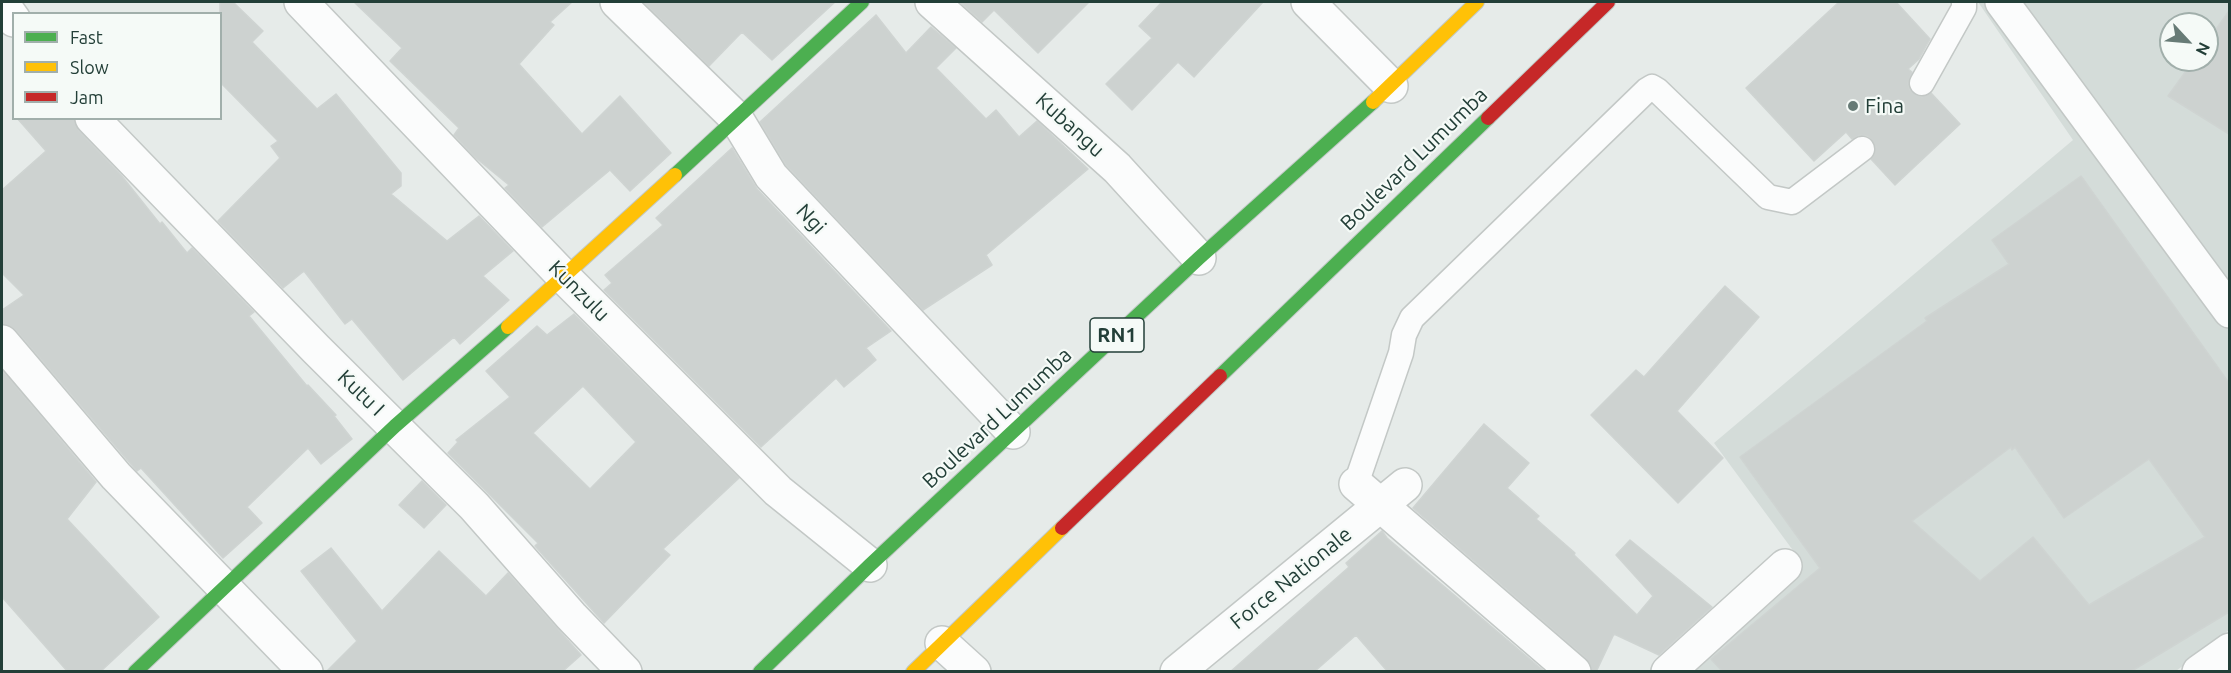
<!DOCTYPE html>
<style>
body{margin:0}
#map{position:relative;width:2231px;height:673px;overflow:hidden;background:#e6ebe9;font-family:Ubuntu,sans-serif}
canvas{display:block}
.frame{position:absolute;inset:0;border:3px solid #233f38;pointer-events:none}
.legend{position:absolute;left:12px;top:12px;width:210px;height:108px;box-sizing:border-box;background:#f5faf7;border:2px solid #a1afab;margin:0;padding:8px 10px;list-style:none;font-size:18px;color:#233f38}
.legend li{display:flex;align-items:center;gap:12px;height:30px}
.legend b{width:30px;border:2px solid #a1afab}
.north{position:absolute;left:2159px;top:12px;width:60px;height:60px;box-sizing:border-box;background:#f5faf7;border:2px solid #a1afab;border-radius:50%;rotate:116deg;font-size:16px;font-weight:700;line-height:24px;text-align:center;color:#233f38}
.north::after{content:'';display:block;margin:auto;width:21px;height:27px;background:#677b76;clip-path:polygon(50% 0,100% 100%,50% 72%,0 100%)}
</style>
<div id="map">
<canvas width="2231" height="673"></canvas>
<div class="frame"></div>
<ul class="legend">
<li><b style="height:8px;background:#4caf50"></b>Fast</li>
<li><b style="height:8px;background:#ffc107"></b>Slow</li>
<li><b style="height:8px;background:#c62828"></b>Jam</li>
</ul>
<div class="north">N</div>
</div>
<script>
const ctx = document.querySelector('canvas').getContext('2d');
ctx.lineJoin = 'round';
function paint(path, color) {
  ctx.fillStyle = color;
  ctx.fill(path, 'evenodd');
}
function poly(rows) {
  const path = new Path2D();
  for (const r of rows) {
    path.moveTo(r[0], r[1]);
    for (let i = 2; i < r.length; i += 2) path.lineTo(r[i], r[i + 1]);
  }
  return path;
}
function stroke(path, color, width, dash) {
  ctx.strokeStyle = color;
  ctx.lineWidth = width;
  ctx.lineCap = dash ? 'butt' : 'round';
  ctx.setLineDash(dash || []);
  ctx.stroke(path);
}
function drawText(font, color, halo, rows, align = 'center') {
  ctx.font = font + ' Ubuntu,sans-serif';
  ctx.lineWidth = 4.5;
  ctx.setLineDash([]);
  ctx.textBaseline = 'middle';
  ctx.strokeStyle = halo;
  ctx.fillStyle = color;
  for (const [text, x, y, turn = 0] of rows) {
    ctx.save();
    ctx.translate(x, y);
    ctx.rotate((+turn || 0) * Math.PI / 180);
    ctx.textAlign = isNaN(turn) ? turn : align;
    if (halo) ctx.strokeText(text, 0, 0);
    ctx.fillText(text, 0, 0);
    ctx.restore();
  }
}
paint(poly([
 [1978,2,2229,2,2229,630,2176,671,1681,672,1803,564,1714,443,2073,140],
 [2171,24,2207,24,2207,60,2171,60]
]), '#d4dcd9');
const building = poly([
 [220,2,233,2,263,31,252,42,317,109,336,94,401,173,401,186,391,194,447,241,479,216,513,251,483,276,509,300,460,344,454,337,403,380,352,319,345,324,304,271,283,288,218,221,280,158,271,146,278,141,220,82,220,2],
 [354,2,572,2,550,22,554,25,519,64,582,134,620,96,671,153,630,191,610,170,542,227,505,188,509,185,476,158,454,135,459,128,390,61,402,48,354,2],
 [643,2,835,2,772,60,742,32,709,66,643,2],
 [960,2,1089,2,1038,53,994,10,982,22,960,2],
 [1162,2,1263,2,1194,77,1178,62,1132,110,1106,84,1152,38,1139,26,1162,2],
 [1839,2,1896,2,1930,39,1919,59,1908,69,1912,72,1908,83,1910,90,1922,97,1931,93,1960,124,1895,185,1871,159,1876,147,1868,136,1860,135,1852,139,1846,132,1814,161,1746,88,1839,2],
 [2229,11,2229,134,2168,96,2194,60,2207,60,2207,42,2229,11],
 [876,15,906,53,931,27,956,48,936,68,986,119,996,110,1019,137,1037,121,1088,169,986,255,992,265,923,310,786,165,760,122,876,15],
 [17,118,74,118,79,131,121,175,160,224,162,222,187,253,192,248,254,312,249,316,307,386,308,385,336,415,334,416,352,439,321,464,308,448,247,507,262,523,223,558,141,468,137,471,130,463,16,330,2,324,2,310,24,295,2,273,2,190,46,151,17,118],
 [732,148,757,189,891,331,866,348,876,360,844,387,836,378,761,447,604,290,612,283,605,275,663,225,656,218,732,148],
 [2081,176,2229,383,2229,612,2130,672,1723,672,1711,659,1820,568,1740,457,1927,321,1925,318,2009,264,1992,240,2081,176],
 [2011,447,2012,450,2015,447,2064,518,2149,459,2205,537,2089,605,2033,537,1980,581,1912,521,2011,447],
 [1725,286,1759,317,1677,411,1723,458,1678,503,1591,415,1636,370,1644,377,1725,286],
 [574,314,739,478,663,549,670,555,604,623,535,546,538,543,448,453,458,442,456,440,510,397,486,371,537,326,547,335,574,314],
 [583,386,636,442,590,489,533,433,583,386],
 [2,370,96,482,67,519,159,617,100,672,68,672,2,597,2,370],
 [1484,424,1529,463,1507,488,1539,516,1536,519,1575,553,1574,555,1637,615,1653,596,1616,555,1630,540,1712,607,1659,655,1614,634,1596,672,1592,672,1586,658,1413,508,1484,424],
 [422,481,446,505,424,528,399,505,422,481],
 [1382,531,1387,538,1545,672,1388,672,1356,635,1314,672,1230,672,1349,567,1346,563,1382,531],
 [331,548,382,611,439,551,486,596,508,573,581,655,562,672,326,672,357,641,301,571,331,548]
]);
paint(building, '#cdd2d0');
stroke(building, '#cfd4d2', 1.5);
const lane = poly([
 [1922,83,1964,8,1964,2],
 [1356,484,1401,353,1404,335,1412,318,1647,90,1652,87,1657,90,1768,197,1792,202,1862,149]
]);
const street = poly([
 [301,2,564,277,778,491,870,565],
 [617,2,736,118,771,176,1013,432],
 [932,2,1117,168,1199,258],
 [1308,2,1391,86],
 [2002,2,2230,311],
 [2,3,14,20],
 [92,118,316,349,474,506,571,616,625,672],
 [2,342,116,476,306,672],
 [1356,484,1574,672],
 [942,643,974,672],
 [1177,672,1405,485],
 [1668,672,1785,566],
 [2199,672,2230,650]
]);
const fast = poly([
 [675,175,862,2],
 [1220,376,1488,118],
 [135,672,395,426,508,327],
 [760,672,870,565,1199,258,1373,102]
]);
const slow = poly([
 [1373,102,1477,2],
 [508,327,675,175],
 [913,672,1062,528]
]);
const jam = poly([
 [1488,118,1608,2],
 [1062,528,1220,376]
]);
stroke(lane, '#c3c8c6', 27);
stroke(street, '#c3c8c6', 36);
stroke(fast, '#c1c9c6', 16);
stroke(slow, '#c1c9c6', 16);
stroke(jam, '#c1c9c6', 16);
stroke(lane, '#fbfcfc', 24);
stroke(street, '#fbfcfc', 33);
stroke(fast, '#4caf50', 14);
stroke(slow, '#ffc107', 14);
stroke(jam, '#c62828', 14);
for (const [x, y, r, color] of [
 [1853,106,6,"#677b76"]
]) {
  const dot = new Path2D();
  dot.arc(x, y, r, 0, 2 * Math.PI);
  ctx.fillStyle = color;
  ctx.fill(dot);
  stroke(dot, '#f5faf7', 2);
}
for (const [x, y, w] of [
 [1117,335,54]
]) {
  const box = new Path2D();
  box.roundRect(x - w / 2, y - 17, w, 34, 4.5);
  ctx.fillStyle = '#f5faf7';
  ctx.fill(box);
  stroke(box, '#233f38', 1.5);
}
drawText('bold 20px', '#233f38', null, [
 ["RN1",1117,335]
]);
drawText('21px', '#233f38', '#f5faf7', [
 ["Fina",1865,106]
], 'left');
drawText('21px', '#233f38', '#f5faf7', [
 ["Kubangu",1070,125,42],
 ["Boulevard Lumumba",1414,159,-44],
 ["Ngi",811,219,47],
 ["Kunzulu",579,291,45],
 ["Kutu I",361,393,44],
 ["Boulevard Lumumba",997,418,-43],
 ["Force Nationale",1291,578,-39]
]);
</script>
